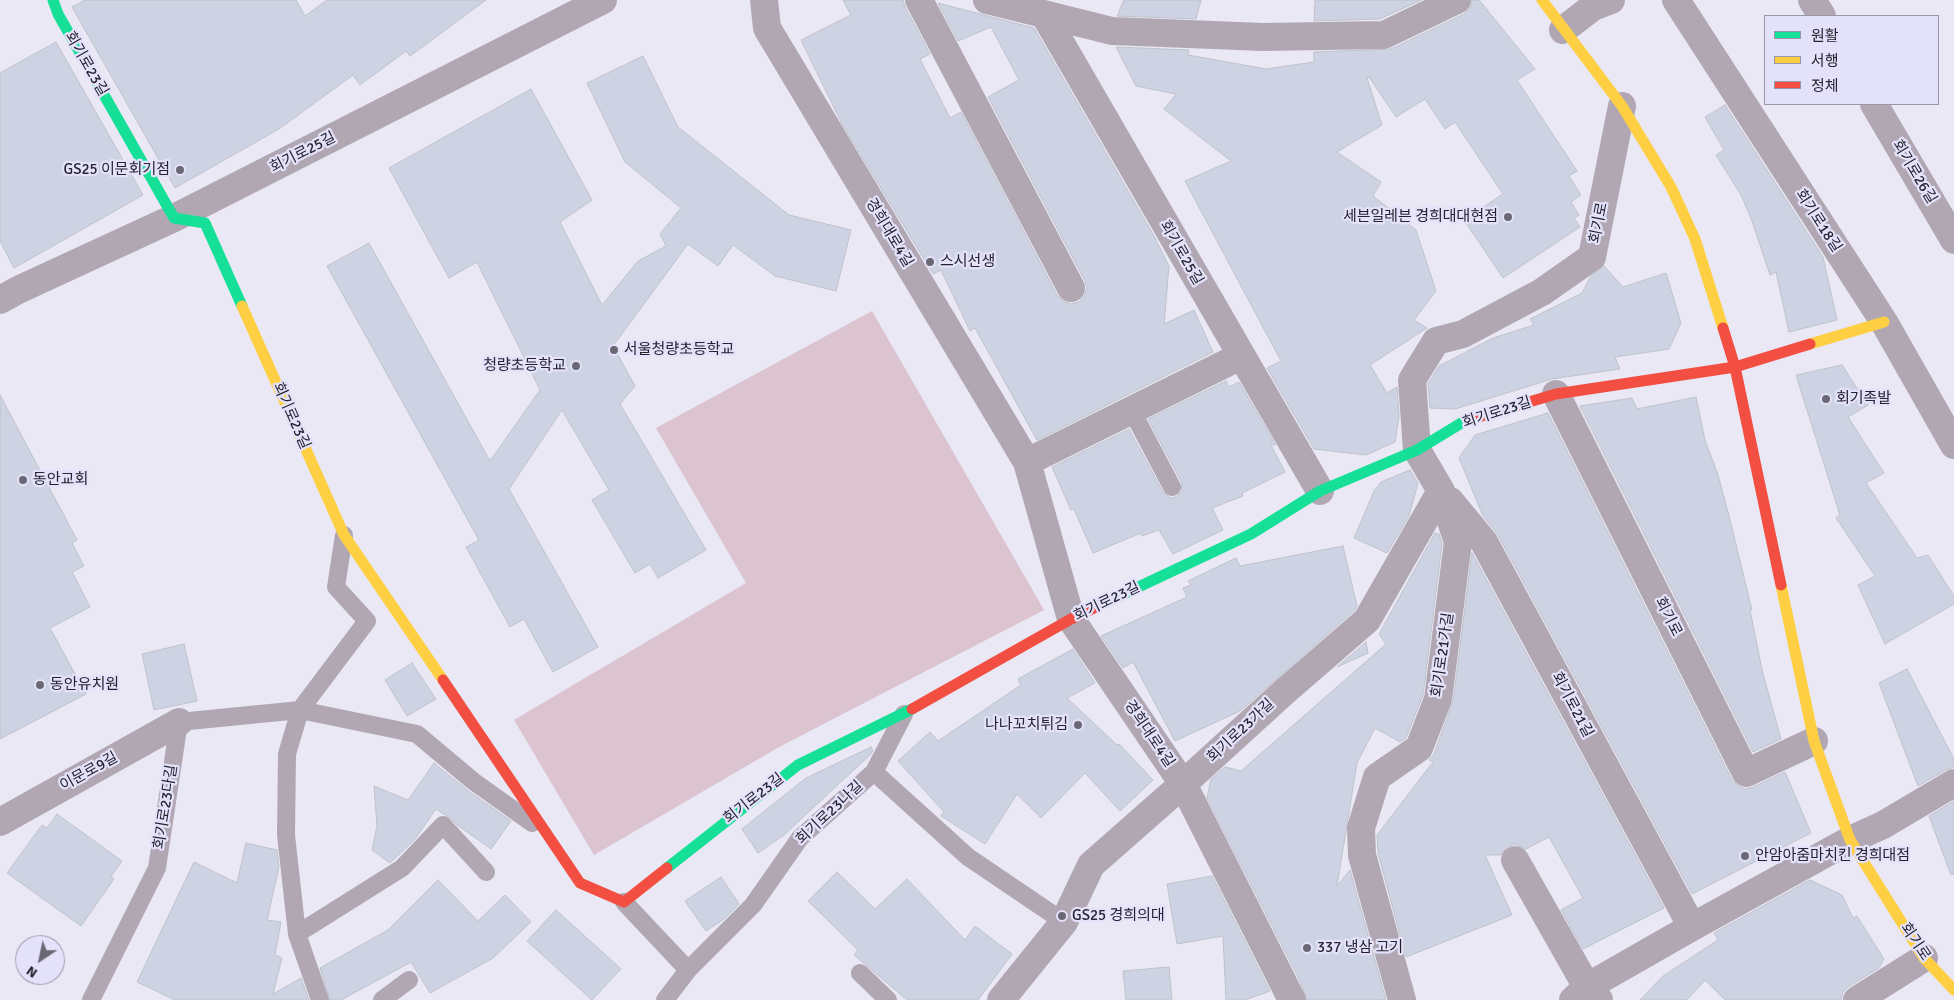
<!DOCTYPE html>
<meta charset="utf-8">
<style>
body{margin:0}
#map{position:relative;width:1954px;height:1000px;overflow:hidden;background:#e9e8f4;font-family:Signika,"Noto Sans KR",sans-serif}
canvas{display:block}
.legend{position:absolute;left:1764px;top:15px;width:175px;height:90px;box-sizing:border-box;background:#e4e2fa;border:1px solid #9896a9;margin:0;padding:6px 9px;list-style:none;font-size:15px;color:#25232f}
.legend li{display:flex;align-items:center;gap:10px;height:25px}
.legend b{width:25px;border:1px solid #9896a9}
.north{position:absolute;left:15px;top:935px;width:50px;height:50px;box-sizing:border-box;background:#e4e2fa;border:1px solid #9896a9;border-radius:50%;rotate:214deg;font-size:14px;font-weight:700;line-height:20px;text-align:center;color:#25232f}
.north::after{content:'';display:block;margin:auto;width:18px;height:22px;background:#6a6874;clip-path:polygon(50% 0,100% 100%,50% 72%,0 100%)}
</style>
<div id="map">
<canvas width="1954" height="1000"></canvas>
<ul class="legend">
<li><b style="height:6px;background:#16e098"></b>원활</li>
<li><b style="height:6px;background:#ffcf43"></b>서행</li>
<li><b style="height:6px;background:#f24e42"></b>정체</li>
</ul>
<div class="north">N</div>
</div>
<script>
const ctx = document.querySelector('canvas').getContext('2d');
ctx.lineJoin = 'round';
function paint(path, color) {
  ctx.fillStyle = color;
  ctx.fill(path, 'evenodd');
}
function poly(rows) {
  const path = new Path2D();
  for (const r of rows) {
    path.moveTo(r[0], r[1]);
    for (let i = 2; i < r.length; i += 2) path.lineTo(r[i], r[i + 1]);
  }
  return path;
}
function stroke(path, color, width, dash) {
  ctx.strokeStyle = color;
  ctx.lineWidth = width;
  ctx.lineCap = dash ? 'butt' : 'round';
  ctx.setLineDash(dash || []);
  ctx.stroke(path);
}
function drawText(font, color, halo, rows, align = 'center') {
  ctx.font = font + ' Signika,"Noto Sans KR",sans-serif';
  ctx.lineWidth = 4.5;
  ctx.setLineDash([]);
  ctx.textBaseline = 'middle';
  ctx.strokeStyle = halo;
  ctx.fillStyle = color;
  for (const [text, x, y, turn = 0] of rows) {
    ctx.save();
    ctx.translate(x, y);
    ctx.rotate((+turn || 0) * Math.PI / 180);
    ctx.textAlign = isNaN(turn) ? turn : align;
    if (halo) ctx.strokeText(text, 0, 0);
    ctx.fillText(text, 0, 0);
    ctx.restore();
  }
}
paint(poly([
 [872,311,1044,610,779,747,594,855,514,720,746,583,656,428]
]), '#dbc3d0');
const building = poly([
 [85,0,296,0,305,16,327,0,486,0,410,56,406,51,360,85,353,75,279,129,175,188,72,7,85,0],
 [843,0,903,0,905,7,930,54,920,59,950,118,961,112,1057,295,1063,301,1071,304,1079,302,1084,296,1087,288,1085,281,988,97,1019,80,991,27,958,41,938,3,1034,28,1154,236,1169,266,1164,324,1194,310,1213,352,1037,440,975,328,970,331,941,270,933,274,842,124,801,40,851,15,843,0],
 [1124,0,1201,0,1196,19,1117,16,1124,0],
 [1315,0,1421,0,1380,19,1314,21,1315,0],
 [1472,0,1479,0,1535,69,1517,80,1577,171,1569,176,1581,195,1571,202,1579,215,1574,218,1580,227,1503,278,1464,220,1503,194,1455,122,1445,129,1425,99,1396,117,1369,77,1367,78,1382,125,1337,152,1381,182,1373,196,1416,230,1436,291,1414,320,1427,328,1370,365,1387,393,1397,387,1399,416,1395,442,1366,455,1314,449,1267,368,1281,361,1185,181,1231,161,1164,109,1176,94,1136,86,1116,47,1189,50,1188,55,1266,69,1314,62,1314,52,1391,49,1464,14,1470,8,1472,0],
 [56,42,143,195,14,268,0,241,0,73,56,42],
 [643,56,678,127,789,215,851,230,836,291,775,276,733,245,718,266,688,244,613,346,635,386,620,404,706,550,658,578,650,564,635,573,592,500,609,490,562,410,509,489,598,647,553,672,524,619,510,627,466,547,479,540,327,266,369,243,490,461,540,390,477,262,449,278,389,168,531,89,592,200,560,222,602,305,638,261,666,246,660,234,681,208,625,162,587,83,643,56],
 [1725,105,1823,257,1837,320,1789,332,1776,272,1770,275,1751,218,1741,195,1716,155,1724,150,1705,117,1725,105],
 [1604,266,1623,287,1666,273,1681,323,1669,349,1615,357,1620,369,1552,379,1455,409,1430,408,1428,384,1439,366,1493,338,1534,325,1530,319,1582,293,1591,276,1604,266],
 [1842,365,1868,405,1848,417,1884,473,1866,483,1917,558,1928,555,1954,596,1954,604,1885,644,1858,585,1875,576,1836,518,1840,515,1796,375,1842,365],
 [1226,381,1229,387,1239,382,1276,445,1271,445,1285,472,1242,493,1243,496,1212,508,1223,530,1173,554,1159,530,1142,536,1141,533,1093,553,1074,509,1071,510,1052,467,1129,429,1163,492,1171,498,1176,497,1181,492,1182,483,1148,419,1226,381],
 [0,395,77,540,72,543,84,566,72,572,90,607,50,628,86,694,0,739,0,395],
 [1696,397,1705,440,1718,475,1730,520,1752,610,1750,610,1762,670,1781,739,1753,752,1580,406,1632,398,1637,409,1696,397],
 [1548,413,1732,780,1738,786,1745,789,1753,787,1785,772,1811,833,1692,894,1498,535,1483,516,1459,458,1475,435,1548,413],
 [1410,470,1418,483,1409,516,1387,553,1354,538,1374,491,1381,482,1410,470],
 [1435,533,1439,534,1442,544,1423,695,1406,738,1400,742,1375,728,1357,763,1337,886,1350,870,1386,1000,1307,1000,1300,981,1207,798,1211,779,1225,767,1241,771,1386,644,1379,634,1435,533],
 [1343,546,1357,606,1355,610,1240,711,1175,741,1133,662,1123,668,1101,636,1187,597,1183,588,1191,585,1188,581,1236,558,1240,566,1343,546],
 [1472,553,1664,908,1583,949,1561,910,1583,898,1549,837,1526,849,1515,844,1507,847,1501,855,1485,855,1512,915,1406,957,1378,853,1377,835,1433,762,1429,760,1434,754,1453,701,1472,553],
 [1366,642,1368,653,1337,667,1366,642],
 [184,644,197,701,154,710,142,654,184,644],
 [1073,649,1095,683,1067,698,1117,745,1119,744,1153,780,1120,811,1085,773,1041,818,1017,794,985,844,941,816,944,812,898,761,930,732,938,741,1021,685,1018,679,1073,649],
 [412,663,436,699,407,716,385,680,412,663],
 [1907,669,1954,759,1954,767,1946,770,1918,786,1879,683,1907,669],
 [871,747,873,751,871,754,784,835,758,853,742,829,806,778,871,747],
 [434,763,467,790,511,821,491,849,456,824,450,818,436,809,415,839,390,863,372,850,377,826,374,786,408,800,434,763],
 [1954,801,1954,874,1951,875,1929,816,1954,801],
 [57,814,122,861,111,877,114,879,81,926,7,873,42,825,47,828,57,814],
 [246,843,277,850,279,867,267,920,281,922,275,955,282,958,273,994,301,978,309,1000,175,1000,137,982,194,862,237,883,246,843],
 [837,872,875,909,907,879,965,940,975,926,1012,954,978,1000,907,1000,854,955,858,950,808,901,837,872],
 [1212,876,1270,991,1245,1000,1226,1000,1223,936,1177,944,1167,884,1212,876],
 [721,877,739,904,724,919,706,931,685,901,721,877],
 [438,880,478,921,505,895,531,922,493,958,430,993,411,962,341,1000,330,1000,320,968,388,930,438,880],
 [1810,880,1842,895,1853,918,1857,916,1884,959,1879,968,1848,987,1843,992,1841,1000,1725,1000,1705,980,1687,1000,1640,1000,1663,976,1718,940,1714,933,1810,880],
 [556,910,621,969,592,1000,527,941,556,910],
 [1169,967,1172,1000,1126,1000,1123,971,1169,967]
]);
paint(building, '#cdd3e2');
stroke(building, '#bfc2cb', 1);
stroke(poly([
 [1132,411,1172,487],
 [874,772,904,714],
 [624,902,688,970],
 [297,934,402,868,443,825,486,872],
 [860,973,888,1000],
 [91,1000,157,868,179,722,300,710,417,734,473,781,532,823],
 [320,1000,297,934,286,835,287,754,300,710,367,621,336,587,344,535],
 [382,1000,409,980],
 [665,1000,688,970,753,905,800,838,874,772,968,857,1064,922]
]), '#b1a7b3', 18);
stroke(poly([
 [764,0,767,28,1027,462,1071,619,1183,784,1292,1000],
 [919,0,1071,288],
 [987,0,1112,31,1263,37,1384,35,1457,0],
 [1676,0,1884,322,1954,445],
 [1812,0,1822,16],
 [1044,14,1320,491],
 [1563,30,1593,7,1611,0],
 [1874,104,1954,240],
 [0,300,18,290,174,218,603,0],
 [1556,394,1746,773,1814,741],
 [1027,462,1241,356],
 [1450,501,1484,542,1692,927],
 [0,822,179,722],
 [1515,860,1587,987,1599,1000],
 [1001,1000,1064,922,1091,865,1183,784,1284,692,1367,620,1441,491,1417,450,1412,380,1436,341,1463,334,1542,292,1592,257,1622,106],
 [1402,1000,1362,855,1361,828,1377,777,1419,748,1438,699,1458,542,1441,491],
 [1573,1000,1587,987,1692,927,1850,840,1883,825,1954,783],
 [1857,1000,1924,958]
]), '#b1a7b3', 28);
stroke(poly([
 [53,0,58,14,174,218,205,223,242,306],
 [1096,607,1251,534,1320,491,1417,450,1463,422,1475,418],
 [667,868,798,765,912,709]
]), '#16e098', 11);
stroke(poly([
 [1542,0,1622,106,1671,187,1695,239,1723,328],
 [242,306,344,535,443,680],
 [1810,344,1884,322],
 [1781,585,1814,741,1850,840,1924,958,1954,990]
]), '#ffcf43', 11);
stroke(poly([
 [1723,328,1735,367,1781,585],
 [1475,418,1556,394,1735,367,1810,344],
 [443,680,580,883,624,902,667,868],
 [912,709,1071,619,1096,607]
]), '#f24e42', 11);
for (const [x, y, r, color] of [
 [180,170,5,"#6a6874"],
 [1508,217,5,"#6a6874"],
 [930,262,5,"#6a6874"],
 [614,350,5,"#6a6874"],
 [576,366,5,"#6a6874"],
 [1826,399,5,"#6a6874"],
 [23,480,5,"#6a6874"],
 [40,685,5,"#6a6874"],
 [1078,725,5,"#6a6874"],
 [1745,856,5,"#6a6874"],
 [1062,916,5,"#6a6874"],
 [1307,948,5,"#6a6874"]
]) {
  const dot = new Path2D();
  dot.arc(x, y, r, 0, 2 * Math.PI);
  ctx.fillStyle = color;
  ctx.fill(dot);
  stroke(dot, '#e4e2fa', 2);
}
drawText('15px', '#25232f', '#e4e2fa', [
 ["회기로23길",86,64,60],
 ["회기로25길",303,153,-27],
 ["회기로26길",1914,172,59],
 ["회기로18길",1818,221,57],
 ["회기로",1599,223,-79],
 ["경희대로4길",889,233,59],
 ["회기로25길",1181,253,60],
 ["회기로23길",1497,413,-18],
 ["회기로23길",291,416,66],
 ["회기로23길",1107,602,-26],
 ["회기로",1668,617,63],
 ["회기로21가길",1443,655,-82],
 ["회기로21길",1572,705,62],
 ["회기로23가길",1241,731,-43],
 ["경희대로4길",1149,734,56],
 ["이문로9길",89,772,-29],
 ["회기로23길",754,799,-38],
 ["회기로23다길",166,807,-81],
 ["회기로23나길",830,813,-43],
 ["회기로",1915,942,56]
]);
drawText('15px', '#25232f', '#e4e2fa', [
 ["GS25 이문회기점",170,170,"right"],
 ["세븐일레븐 경희대대현점",1498,217,"right"],
 ["스시선생",940,262],
 ["서울청량초등학교",624,350],
 ["청량초등학교",566,366,"right"],
 ["회기족발",1836,399],
 ["동안교회",33,480],
 ["동안유치원",50,685],
 ["나나꼬치튀김",1068,725,"right"],
 ["안암아줌마치킨 경희대점",1755,856],
 ["GS25 경희의대",1072,916],
 ["337 냉삼 고기",1317,948]
], 'left');
</script>
